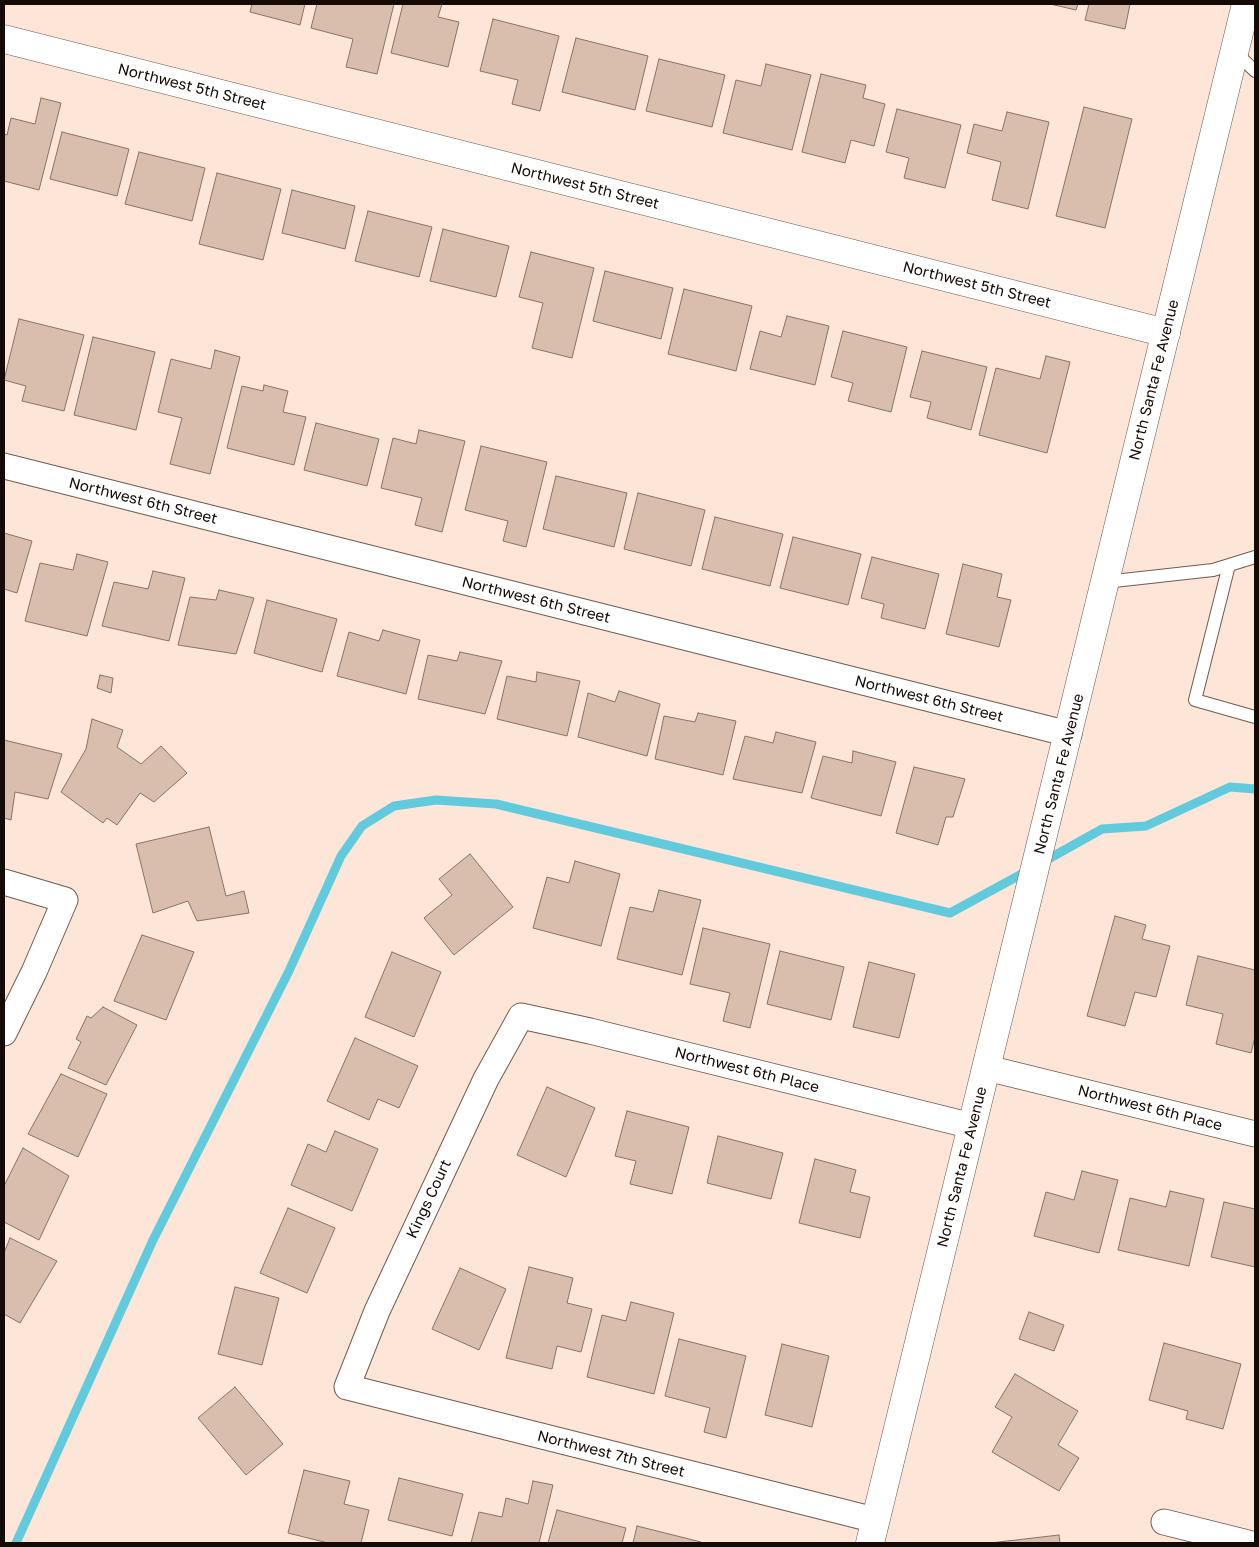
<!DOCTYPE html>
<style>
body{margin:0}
#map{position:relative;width:1259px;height:1547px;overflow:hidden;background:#fde6d8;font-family:"Golos Text",sans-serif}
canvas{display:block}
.frame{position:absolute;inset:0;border:5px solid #140b06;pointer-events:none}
</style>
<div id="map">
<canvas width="1259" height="1547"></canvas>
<div class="frame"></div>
</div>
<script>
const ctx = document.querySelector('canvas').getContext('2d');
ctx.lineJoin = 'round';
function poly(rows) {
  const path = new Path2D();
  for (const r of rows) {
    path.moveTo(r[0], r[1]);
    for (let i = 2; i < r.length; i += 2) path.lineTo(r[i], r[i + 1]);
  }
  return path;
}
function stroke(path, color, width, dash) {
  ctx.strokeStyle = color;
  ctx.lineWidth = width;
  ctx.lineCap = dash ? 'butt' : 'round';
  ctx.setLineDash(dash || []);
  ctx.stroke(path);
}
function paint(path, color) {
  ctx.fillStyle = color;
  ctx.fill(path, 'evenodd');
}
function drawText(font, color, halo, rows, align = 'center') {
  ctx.font = font + ' "Golos Text",sans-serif';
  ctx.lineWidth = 4;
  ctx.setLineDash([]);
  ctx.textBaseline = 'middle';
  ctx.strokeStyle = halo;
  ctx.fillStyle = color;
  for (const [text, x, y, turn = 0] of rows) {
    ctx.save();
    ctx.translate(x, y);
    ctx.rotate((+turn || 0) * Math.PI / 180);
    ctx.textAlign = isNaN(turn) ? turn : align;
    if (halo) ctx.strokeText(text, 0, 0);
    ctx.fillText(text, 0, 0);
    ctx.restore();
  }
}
stroke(poly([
 [1043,862,1102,829,1146,826,1230,787,1255,789],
 [16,1543,153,1240,289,971,341,856,362,826,394,806,436,800,496,804,950,913,1029,870]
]), '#61cbdd', 9);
const building = poly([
 [252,4,305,4,300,25,250,12,252,4],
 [317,4,394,4,377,74,346,67,353,39,311,28,317,4],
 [403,4,442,4,438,17,459,22,448,67,391,53,403,4],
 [1050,4,1078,4,1076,10,1050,4],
 [1089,4,1130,4,1125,29,1085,20,1089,4],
 [493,19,559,36,540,111,512,104,518,80,480,71,493,19],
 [576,38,648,56,635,110,562,92,576,38],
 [659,59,725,75,712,127,646,111,659,59],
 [766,64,811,75,792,150,723,133,736,80,761,86,766,64],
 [821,74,866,85,863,98,885,104,874,146,851,140,845,163,802,152,821,74],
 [41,98,61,103,39,190,4,181,4,134,7,135,11,118,35,124,41,98],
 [1084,107,1132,119,1105,228,1056,216,1084,107],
 [897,109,961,125,945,188,904,178,909,158,886,152,897,109],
 [1007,112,1049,122,1028,209,992,200,1001,162,967,153,974,124,1002,131,1007,112],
 [62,132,129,149,117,196,50,179,62,132],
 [139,152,205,168,192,221,125,204,139,152],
 [217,173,281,189,263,260,199,244,217,173],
 [292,190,355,206,345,249,282,233,292,190],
 [368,211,432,227,419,277,355,261,368,211],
 [443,229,509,246,496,297,430,281,443,229],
 [531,252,594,268,572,358,532,348,543,303,519,297,531,252],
 [605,271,673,288,661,339,593,321,605,271],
 [684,289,752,306,736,371,668,354,684,289],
 [787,316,829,326,815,385,750,369,760,331,781,337,787,316],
 [19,319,84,335,64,411,22,401,26,386,4,380,19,319],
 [843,331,907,347,891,412,848,401,853,383,831,377,843,331],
 [93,337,155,352,136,430,74,415,93,337],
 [215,350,240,357,210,474,170,464,182,418,158,412,171,359,211,369,215,350],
 [922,351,987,367,971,430,927,418,931,402,910,397,922,351],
 [1046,356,1070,362,1047,453,979,435,996,368,1040,379,1046,356],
 [264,385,288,391,283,412,306,417,294,465,227,448,242,386,263,391,264,385],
 [316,423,379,439,367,486,304,470,316,423],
 [419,430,465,441,442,532,415,525,422,498,381,488,393,438,416,444,419,430],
 [481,446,547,462,526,547,503,541,508,521,465,510,481,446],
 [556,476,627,493,614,547,543,529,556,476],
 [638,493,705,510,691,566,624,549,638,493],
 [715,517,783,534,770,586,702,569,715,517],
 [4,533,32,541,17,593,4,589,4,533],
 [793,537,861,554,848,605,780,588,793,537],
 [77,554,108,562,87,636,25,621,40,563,73,570,77,554],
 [872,557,939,574,925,629,881,618,884,604,861,598,872,557],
 [963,564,1002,574,997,597,1011,600,999,647,946,634,963,564],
 [153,571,185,578,169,641,102,626,114,582,148,589,153,571],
 [219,590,254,598,236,654,178,645,190,597,216,600,219,590],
 [267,600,337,619,322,672,254,653,267,600],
 [383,630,420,640,406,694,337,676,349,632,379,641,383,630],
 [460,652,502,661,485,714,418,699,428,655,457,661,460,652],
 [537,672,580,681,567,736,497,719,507,676,536,682,537,672],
 [100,675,113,678,111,693,97,688,100,675],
 [619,691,660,704,647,756,578,737,588,693,615,702,619,691],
 [698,713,736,721,723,775,655,759,664,716,695,722,698,713],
 [92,719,123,730,117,747,141,764,161,746,187,773,154,802,140,793,117,825,107,818,103,823,61,792,86,749,92,719],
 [776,732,816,742,802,793,733,779,745,736,773,743,776,732],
 [4,740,62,754,48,799,15,792,11,820,4,818,4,740],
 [853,751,896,762,881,816,811,798,823,756,852,763,853,751],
 [914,767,965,779,953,817,946,817,938,845,896,833,914,767],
 [209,827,226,896,244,891,249,913,197,921,188,901,153,913,136,844,209,827],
 [470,854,513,907,454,955,424,918,452,895,439,879,470,854],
 [575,861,620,874,601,946,533,928,547,877,569,883,575,861],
 [659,890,701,900,682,975,617,959,630,907,653,912,659,890],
 [1115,916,1146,925,1142,939,1170,946,1156,997,1135,992,1125,1026,1087,1016,1115,916],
 [703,928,770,944,750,1028,723,1021,730,993,690,984,703,928],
 [142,935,194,952,166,1020,114,1001,142,935],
 [780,951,844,967,831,1020,767,1004,780,951],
 [392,952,441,972,414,1037,365,1017,392,952],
 [1198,956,1255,970,1255,1037,1251,1053,1216,1044,1223,1014,1186,1005,1198,956],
 [869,962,915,974,899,1038,853,1027,869,962],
 [103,1007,137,1025,106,1085,68,1068,81,1042,76,1039,87,1016,91,1018,103,1007],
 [355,1038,418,1066,399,1108,378,1099,369,1120,327,1101,355,1038],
 [61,1074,107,1094,78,1157,28,1134,61,1074],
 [547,1087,595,1108,566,1177,517,1155,547,1087],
 [627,1111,689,1127,672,1194,630,1184,636,1161,615,1156,627,1111],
 [335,1131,378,1149,352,1211,291,1185,308,1144,326,1152,335,1131],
 [718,1136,783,1153,771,1199,707,1183,718,1136],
 [23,1148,69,1176,39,1240,4,1222,4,1186,23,1148],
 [815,1159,856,1170,850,1192,870,1197,860,1238,799,1223,815,1159],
 [1082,1171,1118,1180,1099,1253,1034,1236,1046,1192,1074,1200,1082,1171],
 [1170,1191,1204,1199,1189,1266,1118,1250,1130,1198,1166,1207,1170,1191],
 [1224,1202,1255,1209,1255,1267,1211,1257,1224,1202],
 [288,1208,335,1228,307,1293,260,1273,288,1208],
 [10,1238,57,1261,20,1323,4,1314,4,1253,10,1238],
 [529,1267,573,1278,567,1303,592,1309,581,1352,557,1346,552,1369,506,1358,529,1267],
 [460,1268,506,1289,479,1350,432,1329,460,1268],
 [235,1287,279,1298,262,1365,218,1354,235,1287],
 [631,1302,674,1313,654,1394,587,1377,602,1315,626,1321,631,1302],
 [1029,1312,1064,1325,1054,1351,1019,1339,1029,1312],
 [679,1339,746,1356,726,1438,704,1432,710,1408,665,1396,679,1339],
 [1164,1343,1241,1364,1223,1429,1186,1419,1188,1411,1149,1400,1164,1343],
 [782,1344,829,1356,812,1427,765,1415,782,1344],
 [1015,1374,1078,1411,1058,1445,1079,1458,1059,1491,992,1452,1012,1417,995,1407,1015,1374],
 [235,1387,283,1444,246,1475,198,1418,235,1387],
 [304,1470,350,1481,344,1504,369,1510,361,1543,328,1543,288,1533,304,1470],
 [399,1478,463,1494,452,1536,388,1520,399,1478],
 [533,1481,553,1485,539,1543,471,1543,479,1512,502,1517,506,1498,528,1504,533,1481],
 [557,1510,626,1528,622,1543,548,1543,557,1510],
 [637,1526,701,1542,701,1543,633,1543,637,1526],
 [1059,1535,1060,1543,990,1543,1059,1535]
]);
paint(building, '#d9bead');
stroke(building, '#8a7262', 1);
const service = poly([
 [1234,51,1255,71],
 [1229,565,1195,700,1255,717],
 [1105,582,1213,570,1255,557]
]);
const minor = poly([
 [4,466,1069,734],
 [4,882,65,900,34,972,4,1033],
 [987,1068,1255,1134],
 [875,1520,347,1387,377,1311,486,1079,521,1016,590,1031,972,1126],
 [1164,1522,1248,1543]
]);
const tertiary = poly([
 [4,39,1166,333]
]);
const secondary = poly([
 [870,1543,1246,4]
]);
stroke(service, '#725b4c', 14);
stroke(minor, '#725b4c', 27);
stroke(tertiary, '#725b4c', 29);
stroke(secondary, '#725b4c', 29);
stroke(service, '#fff', 12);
stroke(minor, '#fff', 25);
stroke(tertiary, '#fff', 28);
stroke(secondary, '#fff', 28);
drawText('15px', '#140b06', '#fff', [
 ["Northwest 5th Street",192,87,14],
 ["Northwest 5th Street",585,186,14],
 ["Northwest 5th Street",977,285,14],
 ["North Santa Fe Avenue",1154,380,-76],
 ["Northwest 6th Street",143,501,14],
 ["Northwest 6th Street",536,600,14],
 ["Northwest 6th Street",929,699,14],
 ["North Santa Fe Avenue",1059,774,-76],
 ["Northwest 6th Place",747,1070,14],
 ["Northwest 6th Place",1150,1108,14],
 ["North Santa Fe Avenue",962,1167,-76],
 ["Kings Court",429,1199,-65],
 ["Northwest 7th Street",611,1454,14]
]);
</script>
